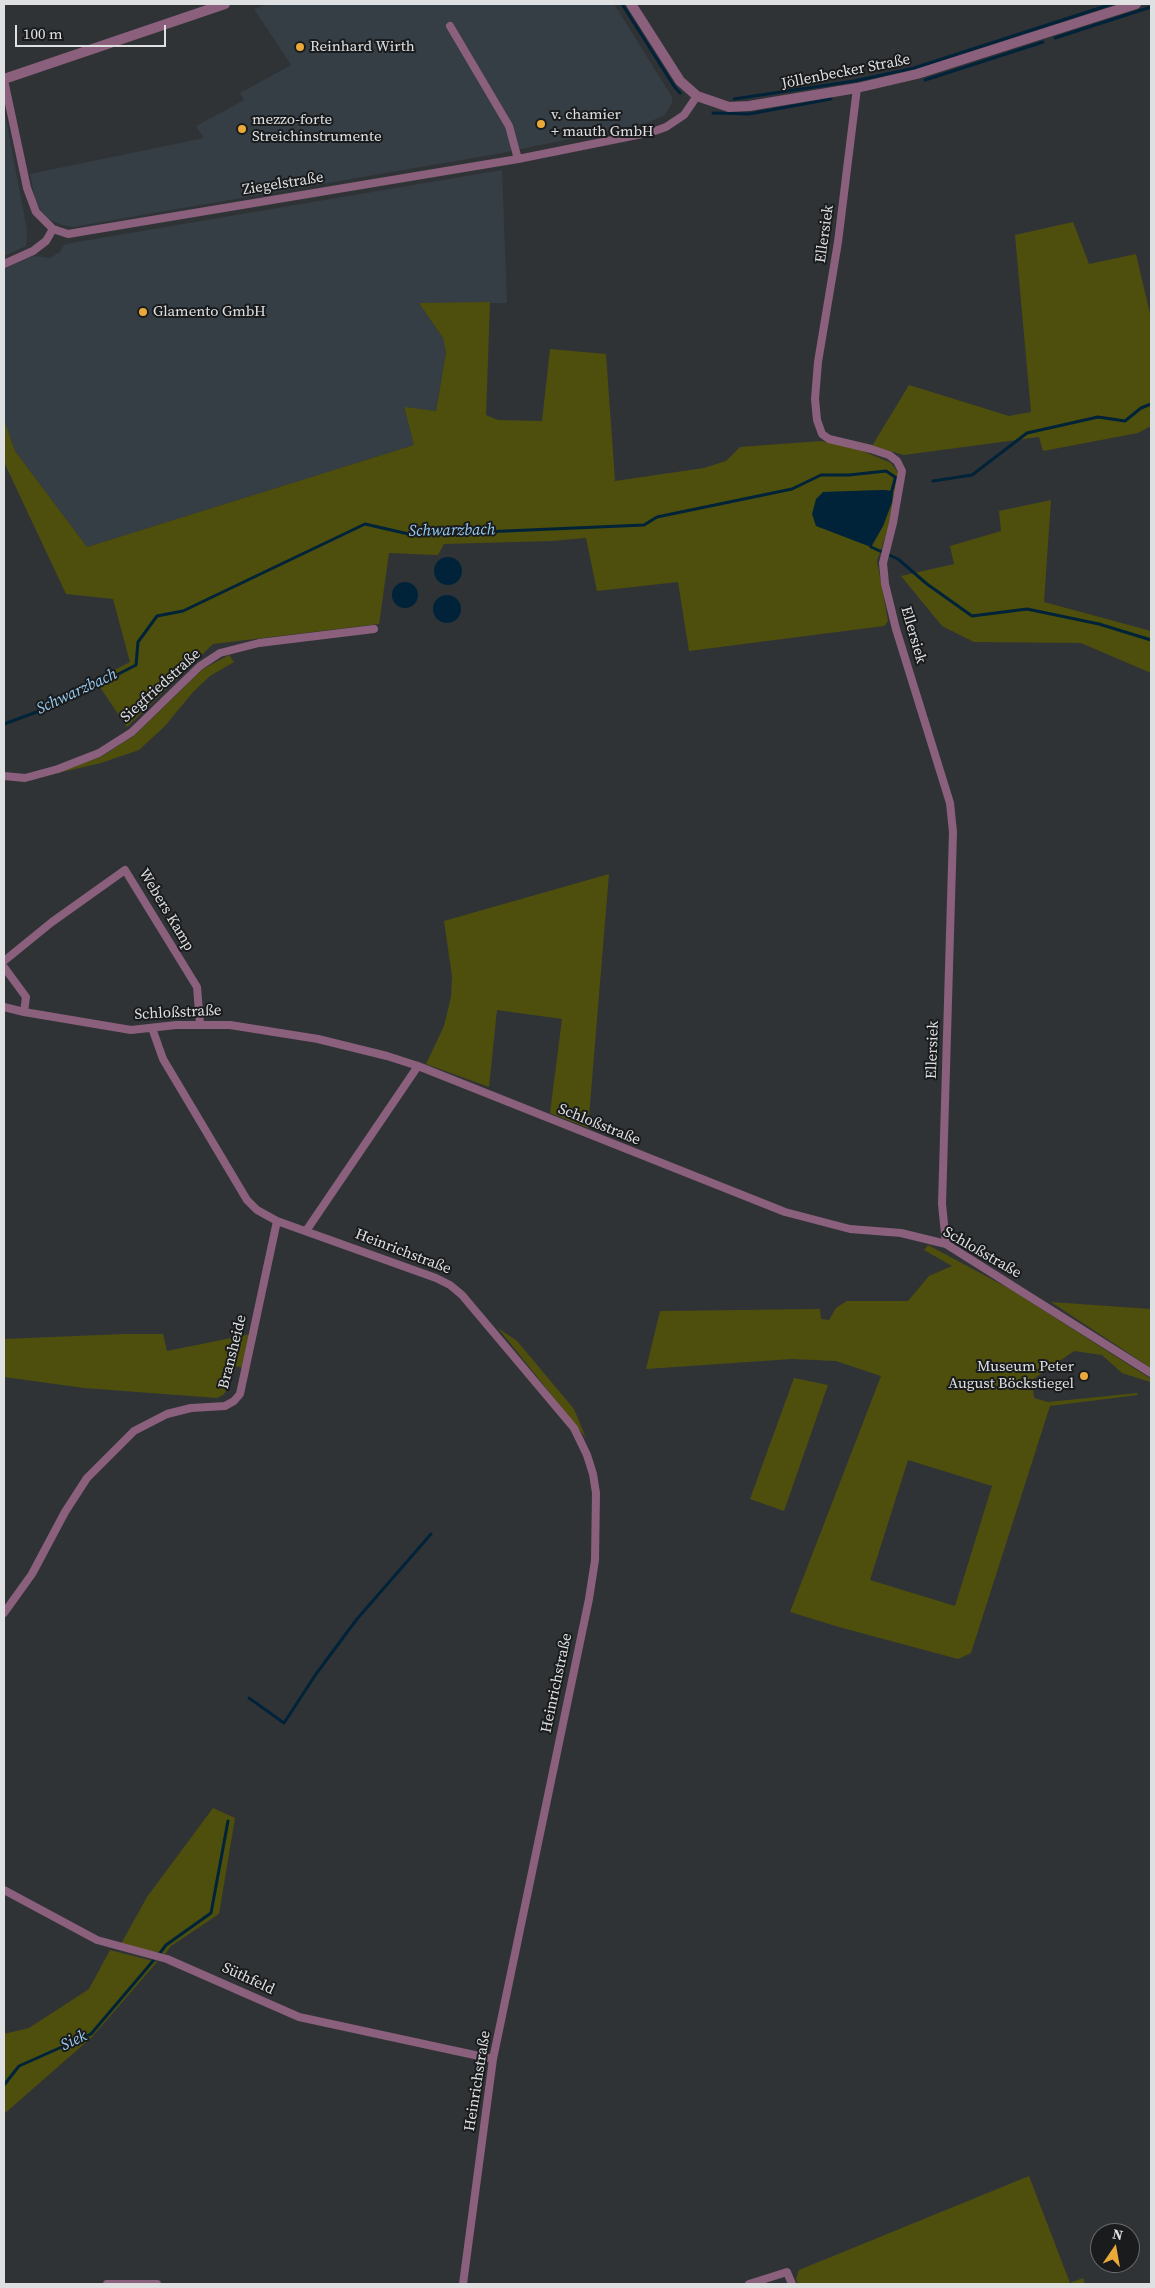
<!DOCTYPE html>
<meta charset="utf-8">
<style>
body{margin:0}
#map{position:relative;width:1155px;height:2288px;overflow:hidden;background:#303336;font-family:"Source Serif 4",serif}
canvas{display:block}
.frame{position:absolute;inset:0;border:5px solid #dee0e2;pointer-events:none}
.north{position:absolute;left:1090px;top:2223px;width:50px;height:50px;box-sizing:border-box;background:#191b1c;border:1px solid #686a6b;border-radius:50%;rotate:12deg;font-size:14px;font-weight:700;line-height:20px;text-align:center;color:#dee0e2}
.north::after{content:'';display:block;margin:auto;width:18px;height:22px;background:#eba93a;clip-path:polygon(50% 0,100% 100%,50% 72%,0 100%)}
.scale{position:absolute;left:15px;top:25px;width:151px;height:22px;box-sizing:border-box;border:2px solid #dee0e2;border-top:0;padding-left:6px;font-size:15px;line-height:18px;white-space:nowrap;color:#dee0e2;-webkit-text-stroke:4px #191b1c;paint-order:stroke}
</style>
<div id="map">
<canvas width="1155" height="2288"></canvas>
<div class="frame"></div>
<div class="north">N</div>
<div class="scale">100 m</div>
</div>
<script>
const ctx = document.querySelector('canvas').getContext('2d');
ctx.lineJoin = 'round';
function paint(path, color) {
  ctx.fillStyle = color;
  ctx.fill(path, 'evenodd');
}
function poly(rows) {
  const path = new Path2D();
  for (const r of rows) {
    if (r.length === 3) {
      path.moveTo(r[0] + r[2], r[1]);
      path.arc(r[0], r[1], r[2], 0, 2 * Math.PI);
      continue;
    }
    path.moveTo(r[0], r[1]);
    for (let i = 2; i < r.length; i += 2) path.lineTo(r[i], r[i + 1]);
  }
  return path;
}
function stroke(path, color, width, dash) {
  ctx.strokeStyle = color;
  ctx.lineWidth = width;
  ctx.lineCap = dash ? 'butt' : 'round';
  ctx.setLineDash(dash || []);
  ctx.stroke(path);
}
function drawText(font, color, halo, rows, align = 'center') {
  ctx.font = font + ' "Source Serif 4",serif';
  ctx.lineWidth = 4;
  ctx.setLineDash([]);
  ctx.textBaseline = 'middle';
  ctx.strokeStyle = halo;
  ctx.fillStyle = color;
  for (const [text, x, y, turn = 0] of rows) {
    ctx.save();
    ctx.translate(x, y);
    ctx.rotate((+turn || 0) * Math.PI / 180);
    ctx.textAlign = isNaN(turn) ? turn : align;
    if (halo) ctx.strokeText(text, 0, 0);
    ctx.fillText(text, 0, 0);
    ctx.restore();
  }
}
paint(poly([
 [269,4,614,4,672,97,672,103,665,115,647,123,502,153,73,227,62,225,50,220,42,212,35,199,30,174,204,138,196,126,244,100,240,93,291,65,254,9],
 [4,109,27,230,26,246,4,256],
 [502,170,507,303,419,303,443,338,446,352,436,411,404,408,414,445,87,547,15,451,4,420,4,269,33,256,50,258,60,252,64,245,71,243]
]), '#353d45');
paint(poly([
 [1073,222,1089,264,1136,254,1151,318,1151,426,1138,433,1043,451,1039,437,904,455,872,446,909,385,1009,416,1031,412,1015,235],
 [490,302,486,415,498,420,542,421,550,349,606,354,615,481,704,468,726,461,740,447,821,441,860,450,891,463,899,474,894,511,877,561,888,621,884,626,689,651,678,582,597,591,586,538,551,541,444,544,438,555,389,553,379,624,213,644,127,727,95,680,130,662,113,599,66,594,4,462,4,420,15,451,87,547,414,445,404,407,436,411,446,352,443,338,419,303],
 [884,490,893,492,892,502,883,526,871,547,823,492],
 [1051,500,1044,602,1151,631,1151,673,1081,643,974,642,942,626,901,576,954,564,950,546,1001,531,999,511],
 [229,655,234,662,210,676,193,692,165,726,139,750,101,763,62,772,62,771,101,757,135,735,203,669],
 [609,874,588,1128,550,1113,562,1019,497,1010,489,1087,426,1064,444,1026,451,997,452,976,444,921],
 [928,1245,1010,1289,1151,1379,1150,1382,1122,1373,1102,1355,1074,1351,1032,1380,1034,1398,1048,1402,1137,1393,1138,1395,1050,1406,971,1653,958,1659,839,1627,790,1612,881,1376,836,1361,792,1359,646,1369,660,1311,820,1309,821,1319,829,1320,836,1308,847,1301,908,1301,929,1276,952,1266,924,1250],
 [908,1460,992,1486,955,1606,870,1580],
 [1051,1302,1151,1309,1151,1368],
 [498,1328,517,1341,574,1409,586,1438],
 [124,1334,163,1334,167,1351,251,1334,243,1368,236,1366,228,1389,223,1395,217,1398,84,1388,4,1377,4,1339],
 [794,1378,828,1385,784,1511,750,1499],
 [213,1808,235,1818,219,1914,171,1946,165,1954,121,1944,147,1897],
 [110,1950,157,1962,92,2037,4,2114,4,2034,29,2028,89,1989],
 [1029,2176,1070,2283,1083,2278,1085,2284,798,2284,796,2279,799,2270]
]), '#4e4f0c');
paint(poly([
 [884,490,893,491,892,502,883,526,871,547,816,526,812,514,816,499,823,492],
 [448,571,14],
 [405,595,13],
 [447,609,14]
]), '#002339');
stroke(poly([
 [622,4,674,86,680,93],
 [1055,38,1151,7],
 [925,80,1043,42],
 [734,99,854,81,914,68,1112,4],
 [713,113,749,114,831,99],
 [933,481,972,475,1027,433,1098,417,1125,421,1141,408,1151,404],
 [891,494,895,479],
 [870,544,871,547,898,559,927,584,972,616,1027,609,1099,624,1151,640],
 [4,724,64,702,136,665,138,642,157,616,183,611,365,524,413,535,644,525,657,517,792,489,821,475,849,475,886,471,898,479],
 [249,1698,284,1723,316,1674,357,1619,431,1534],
 [160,1953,166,1945,211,1913,228,1821],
 [4,2085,19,2066,91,2034,153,1961]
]), '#002339', 3);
stroke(poly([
 [450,26,509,126,518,159],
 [4,80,27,188,36,212,53,229,68,234,518,159,652,132,666,127,684,115,697,96],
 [857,88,838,242,818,362,815,399,817,420,822,434,829,439,871,449,889,455,897,461,902,471,893,523,883,563,885,584,896,629,950,803,953,832,942,1204,946,1244],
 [4,264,33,251,46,241,53,229],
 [4,776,25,778,58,769,99,753,132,732,200,666,220,653,259,643,374,629],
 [4,961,52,922,125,870,197,987,200,1024],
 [4,967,26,997,24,1012],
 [4,1007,24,1012,131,1030,176,1025,230,1025,318,1039,387,1056,418,1066,785,1212,850,1229,901,1233,946,1244,1151,1373],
 [152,1028,163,1059,247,1200,257,1210,277,1221,436,1278,450,1285,462,1295,574,1428,587,1455,593,1474,596,1493,595,1560,589,1599,493,2059,463,2284],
 [306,1231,418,1066],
 [4,1613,32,1574,65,1512,87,1478,134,1431,167,1414,191,1408,225,1406,234,1401,240,1394,277,1221],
 [4,1890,97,1940,167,1959,299,2017,493,2059],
 [107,2284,157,2284],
 [749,2284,787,2272,792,2284]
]), '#8b607d', 8);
stroke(poly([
 [631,4,680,81,697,96,729,107,749,106,857,88,917,74,1136,4],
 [4,79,225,4]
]), '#8b607d', 10);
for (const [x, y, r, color] of [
 [300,47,5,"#eba93a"],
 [541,124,5,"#eba93a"],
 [242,129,5,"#eba93a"],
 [143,312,5,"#eba93a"],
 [1084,1376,5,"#eba93a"]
]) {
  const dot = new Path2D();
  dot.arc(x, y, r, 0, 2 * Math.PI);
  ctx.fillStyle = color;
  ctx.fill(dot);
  stroke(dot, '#191b1c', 2);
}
drawText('15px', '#dee0e2', '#191b1c', [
 ["Reinhard Wirth",310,47],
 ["v. chamier",551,115],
 ["+ mauth GmbH",551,132],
 ["mezzo-forte",252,120],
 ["Streichinstrumente",252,137],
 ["Glamento GmbH",153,312],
 ["Museum Peter",1074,1367,"right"],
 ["August Böckstiegel",1074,1384,"right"]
], 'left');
drawText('15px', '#dee0e2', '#191b1c', [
 ["Jöllenbecker Straße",846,72,-11],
 ["Ziegelstraße",283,184,-9],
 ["Ellersiek",825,234,-82],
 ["Ellersiek",913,635,74],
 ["Siegfriedstraße",161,686,-42],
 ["Webers Kamp",166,910,59],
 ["Schloßstraße",178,1013,-3],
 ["Ellersiek",933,1050,-88],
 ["Schloßstraße",599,1125,22],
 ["Heinrichstraße",403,1252,21],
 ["Schloßstraße",982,1253,30],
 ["Bransheide",233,1352,-76],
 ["Heinrichstraße",557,1683,-78],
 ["Süthfeld",248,1979,25],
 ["Heinrichstraße",478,2081,-81]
]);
drawText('italic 16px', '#99cdf3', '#191b1c', [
 ["Schwarzbach",452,531,-1],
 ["Schwarzbach",77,692,-25],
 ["Siek",74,2041,-26]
]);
</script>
